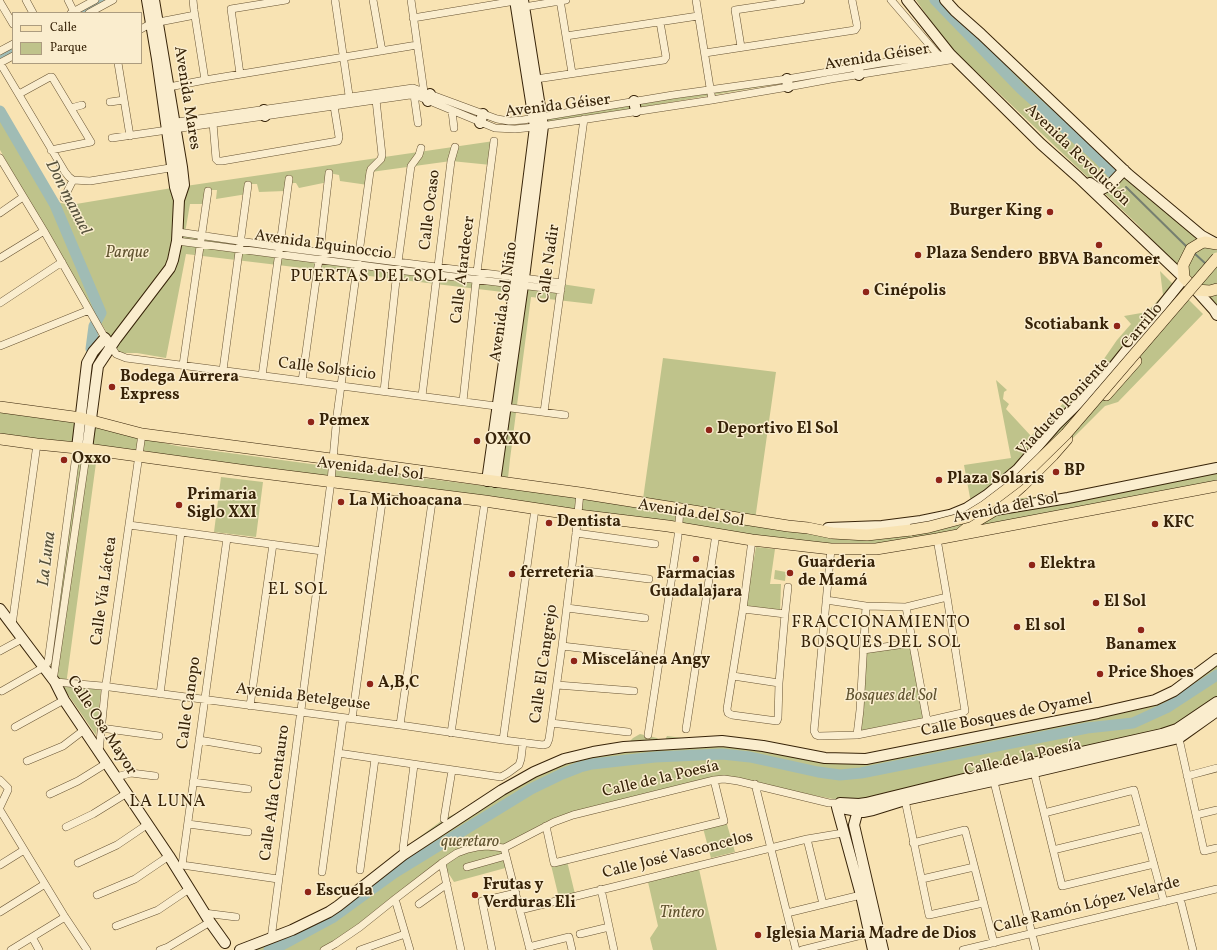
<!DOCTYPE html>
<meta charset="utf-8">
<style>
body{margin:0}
#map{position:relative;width:1217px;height:950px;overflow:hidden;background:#f8e3b3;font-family:Vollkorn,serif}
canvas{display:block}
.legend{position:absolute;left:12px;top:12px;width:130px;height:52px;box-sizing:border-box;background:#faedce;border:1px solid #ac9c7f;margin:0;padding:5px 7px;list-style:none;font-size:12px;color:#372308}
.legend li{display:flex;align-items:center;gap:8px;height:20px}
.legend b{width:20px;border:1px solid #ac9c7f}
</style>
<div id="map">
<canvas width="1217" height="950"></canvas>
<ul class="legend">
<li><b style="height:5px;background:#f8e3b3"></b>Calle</li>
<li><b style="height:11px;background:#bfc38b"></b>Parque</li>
</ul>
</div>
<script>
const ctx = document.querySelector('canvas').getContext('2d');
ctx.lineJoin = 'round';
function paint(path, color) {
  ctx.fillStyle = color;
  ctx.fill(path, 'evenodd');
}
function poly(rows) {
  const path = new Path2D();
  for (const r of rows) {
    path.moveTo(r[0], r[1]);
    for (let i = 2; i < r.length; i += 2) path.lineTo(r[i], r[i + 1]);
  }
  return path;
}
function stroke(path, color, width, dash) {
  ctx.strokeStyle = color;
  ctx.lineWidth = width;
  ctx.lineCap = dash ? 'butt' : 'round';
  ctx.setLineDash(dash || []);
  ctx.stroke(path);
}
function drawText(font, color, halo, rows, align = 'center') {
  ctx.font = font + ' Vollkorn,serif';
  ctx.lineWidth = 3;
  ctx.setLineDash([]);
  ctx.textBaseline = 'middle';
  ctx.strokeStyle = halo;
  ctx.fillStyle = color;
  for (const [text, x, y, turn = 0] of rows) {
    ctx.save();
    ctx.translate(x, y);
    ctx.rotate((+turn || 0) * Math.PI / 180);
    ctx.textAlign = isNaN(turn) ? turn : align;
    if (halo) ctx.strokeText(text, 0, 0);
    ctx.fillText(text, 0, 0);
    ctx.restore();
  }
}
paint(poly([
 [916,0,949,0,1085,133,1217,249,1217,308,1136,223,946,43],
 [916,60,917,64,772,85,548,123,547,118],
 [540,104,521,278,595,289,592,304,531,297,510,459,507,488,642,506,663,358,776,372,755,520,846,533,900,526,971,503,964,465,1011,458,996,380,1007,390,1004,392,1003,399,1009,404,1006,409,1031,436,1097,369,1117,340,1131,324,1124,316,1147,312,1163,295,1160,271,1203,314,1118,402,1105,406,1012,499,1131,488,1217,472,1217,483,957,534,840,548,98,448,66,685,101,690,96,735,58,680,50,664,74,448,0,435,0,412,77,423,177,446,341,468,486,486,511,293,186,254,166,358,137,353,119,353,39,219,0,150,0,109,57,202,70,205,172,188,494,141,491,165,451,161,371,172,368,185,340,181,339,175,329,173,328,182,299,188,296,183,288,183,285,191,259,192,257,184,251,184,247,194,216,199,217,190,208,190,206,204,190,204,185,233,516,277],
 [221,477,263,482,256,537,214,532],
 [756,547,775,549,770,584,781,584,780,614,745,609],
 [775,570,786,572,785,581,774,579],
 [912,643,927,721,857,735,863,650],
 [1217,658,1217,702,1185,724,859,804,755,784,714,780,573,815,504,848,509,867,454,882,442,863,322,950,241,950,329,912,403,849,444,819,494,795,534,772,624,747,633,738,640,734,657,738,663,744,667,736,791,752,884,760,1071,718,1140,709,1205,667],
 [726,821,735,852,711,858,703,828],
 [567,861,575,894,559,898,551,865],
 [699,869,717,950,653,950,650,938,658,926,648,882]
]), '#bfc38b');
stroke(poly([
 [1126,187,1188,248],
 [1193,252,1207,265]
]), '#767f70', 2);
stroke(poly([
 [81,13,104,0],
 [0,58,13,51]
]), '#a0bcb5', 7);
stroke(poly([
 [935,0,1021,89,1099,159,1113,174],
 [0,111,55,205,101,313,94,326,91,349],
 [269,950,282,945,332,918,394,873,531,789,562,774,580,767,592,764,655,757,722,754,750,757,818,772,840,775,861,773,1087,728,1133,723,1168,707,1217,675]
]), '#a0bcb5', 11);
const street = poly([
 [26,0,33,13],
 [68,0,74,12],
 [193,0,194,10,205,80],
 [335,0,350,102],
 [373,0,382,51],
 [411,0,424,92],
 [560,0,572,73],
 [696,0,712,100],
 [891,0,939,56],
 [0,2,13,24],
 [524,7,566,0],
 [71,13,95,0],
 [89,13,113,0],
 [413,18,515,1],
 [159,22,195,15],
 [141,29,150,24],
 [566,36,698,16],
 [741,47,735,10,801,0],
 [0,51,13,44],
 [705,53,855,30,857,27,857,25,852,0],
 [0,63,65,172,69,177,73,180,90,181,176,167],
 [0,63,13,56],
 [118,63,130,136],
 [240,74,231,9,286,0],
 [536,79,664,60,666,57,660,22],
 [169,87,205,80,417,45],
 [19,94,50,77,52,77,91,142,51,150],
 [414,95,418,123],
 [110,102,124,100],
 [71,108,82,105],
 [452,111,454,128],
 [170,123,413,88,497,119,509,121,523,120,673,95,787,79,881,63,950,54],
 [213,123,216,159,218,161,222,161,338,141,339,137,334,106],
 [112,138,410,95,420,97,495,128,515,129,535,127,712,100,788,87,831,79,956,59],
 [0,158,44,231,105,338],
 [64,198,73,180],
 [0,213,23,197],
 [178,232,280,247,562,283],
 [177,241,398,270,561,290],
 [0,258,44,231],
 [0,303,62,262],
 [0,346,89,310],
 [111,346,116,354,126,358,565,415],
 [183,365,208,191],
 [223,370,248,185],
 [262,376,289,179],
 [302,381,319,259,329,173],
 [384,391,398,262,411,166,419,155,421,148],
 [422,396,451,161,455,147],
 [463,401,477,272,494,141],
 [544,412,584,119],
 [129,525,322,551],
 [576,533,655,544],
 [752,540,743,609,727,709,728,713,732,715,777,721,778,718,779,683,785,614,788,587],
 [831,549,814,731,816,735,819,736,857,735,927,721,962,713,965,711,947,597,937,539],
 [571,569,649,579],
 [826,600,866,606,906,607,947,597],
 [906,607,927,721],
 [567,608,645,618],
 [743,609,785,614],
 [12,625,37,444],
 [562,646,639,655],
 [863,650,912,643],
 [0,651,22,639],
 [733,676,779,683],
 [53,681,87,449],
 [55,682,102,686,400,725,503,740,543,745,547,744,549,739,562,646,576,533,580,493],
 [557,685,634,691],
 [2,691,44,667,48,662,77,448],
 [160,694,181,532],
 [250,706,273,544],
 [352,719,384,488],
 [551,723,628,732],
 [400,725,433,495],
 [15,727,64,700],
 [101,728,159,736],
 [686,729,716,534],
 [451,733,485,501],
 [1178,734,1204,851,1217,848],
 [648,735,678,536,680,509],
 [857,735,860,710,866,606],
 [199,740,258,750],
 [503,740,535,509],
 [99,752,105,691,142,434],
 [338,753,501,777,508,773,519,765,521,759,523,742],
 [27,761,63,746,84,730],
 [1034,772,1062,886,1154,864],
 [1187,776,1217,768],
 [116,777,131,773,155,776],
 [993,778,1036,950],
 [0,780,8,788,8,790,0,807],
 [193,782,248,789],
 [755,784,796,950],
 [50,794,78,781,107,763],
 [905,800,929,915,983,903],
 [0,810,65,917,87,950],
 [1044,813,1134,790,1164,902],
 [1196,815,1217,810],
 [444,819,452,770],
 [188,824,248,832],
 [546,826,554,863,724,821,714,780],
 [66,827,93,814,127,793],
 [807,839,823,904],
 [913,843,965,830,994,943],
 [504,848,554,822,573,815,714,780,724,779,738,781,829,803,840,803],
 [504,848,530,950],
 [403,849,414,765],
 [1053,850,1144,828],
 [78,863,117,845,148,824],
 [442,863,461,950],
 [0,865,24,850],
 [182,865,227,538],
 [182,865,278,879],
 [467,867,506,856],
 [360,870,375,759],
 [322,872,343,718],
 [922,879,974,867],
 [601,889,614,950],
 [97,895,135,879,169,856],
 [1180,898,1193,950],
 [395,899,410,950],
 [419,904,447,884],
 [520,910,807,839,843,833],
 [0,912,45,884],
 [204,913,236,917],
 [787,913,861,895],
 [116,926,158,910,189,889],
 [580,934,609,927],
 [32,937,39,950],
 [271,939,321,557,331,481,337,415,370,172,371,169,381,159,382,155,376,100],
 [529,947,569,937,572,950],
 [11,950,65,917],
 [160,950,168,947,210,922],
 [324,950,335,944,360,927,395,899,442,863,457,853,468,849,477,847,487,846,504,848],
 [360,950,405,934],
 [492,950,482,901,516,893],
 [802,950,870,933],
 [963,950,1217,889]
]);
const secondary = poly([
 [147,0,157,59,175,187,179,200],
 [945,0,955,11,981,34,1128,174,1202,236,1215,243],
 [858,67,859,75],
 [787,79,788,87],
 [428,101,430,94],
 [634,101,636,111],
 [264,110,265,116],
 [480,123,483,114],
 [1090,183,1097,188,1102,189,1110,185,1124,170],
 [1196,290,1214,310,1217,315],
 [77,448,87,363,93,352,105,338,111,346],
 [87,449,98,366,116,339,170,268,173,260,177,241,179,200,184,185,182,167,154,0],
 [487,481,516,277,535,127,515,0],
 [495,482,524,278,543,126,523,0],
 [995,510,1068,498,1217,468],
 [828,528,882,526,921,521,950,515,967,508,987,495,1018,469,1056,425,1106,376,1184,278,1078,177,1041,144,950,54,907,0],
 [0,609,55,682,64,700,169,856,210,922,225,943],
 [859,806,854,825,883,950],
 [841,808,863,812,873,810,905,800,1034,772,1179,738,1217,711],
 [240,950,292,930,329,912,338,906,403,855,502,790,534,772,564,759,593,752,624,747,722,741,763,746,825,758,866,759,1098,713,1155,700,1174,691,1217,659],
 [873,950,861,895,838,811,837,807,840,803,859,804,866,803,992,772,1162,734,1177,729,1217,702]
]);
const primary = poly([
 [1217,244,1205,242,1201,243,1191,249,1183,265,1184,278,1196,290,1210,291,1217,289],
 [1106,395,1136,361],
 [0,407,81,418,142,434,384,466,580,493,788,526,808,528,832,533,867,535,911,530],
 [0,439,37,444,87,449,247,471,485,501,578,515,668,526,752,540,831,549,876,549,937,539,1217,486],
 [961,533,973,523,995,510,1022,486,1053,455,1067,439]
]);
stroke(street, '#675333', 8);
stroke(secondary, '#372308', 12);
stroke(primary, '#372308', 12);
stroke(street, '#faedce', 7);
stroke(secondary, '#faedce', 10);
stroke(primary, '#f8e3b3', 11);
const primaryBridge = poly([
 [911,530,929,527,967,517,985,506,1018,481,1066,434,1217,258]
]);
stroke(primaryBridge, '#372308', 12, []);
stroke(primaryBridge, '#f8e3b3', 11);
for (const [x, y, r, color] of [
 [1050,212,4,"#8f2418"],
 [1099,245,4,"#8f2418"],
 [918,255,4,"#8f2418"],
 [866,292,4,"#8f2418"],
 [1117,326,4,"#8f2418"],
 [112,387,4,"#8f2418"],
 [311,422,4,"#8f2418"],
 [709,430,4,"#8f2418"],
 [477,441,4,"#8f2418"],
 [64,460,4,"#8f2418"],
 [1056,472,4,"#8f2418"],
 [939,480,4,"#8f2418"],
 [341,502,4,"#8f2418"],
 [179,505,4,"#8f2418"],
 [549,523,4,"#8f2418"],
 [1155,524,4,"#8f2418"],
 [696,559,4,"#8f2418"],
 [1032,565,4,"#8f2418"],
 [790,573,4,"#8f2418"],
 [512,574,4,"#8f2418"],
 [1096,603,4,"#8f2418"],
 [1017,627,4,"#8f2418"],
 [1141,630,4,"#8f2418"],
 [574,661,4,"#8f2418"],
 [1100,674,4,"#8f2418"],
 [370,684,4,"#8f2418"],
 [308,892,4,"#8f2418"],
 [475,895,4,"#8f2418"],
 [758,935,4,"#8f2418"]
]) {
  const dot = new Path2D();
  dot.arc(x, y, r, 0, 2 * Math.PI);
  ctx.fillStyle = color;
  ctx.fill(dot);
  stroke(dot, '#faedce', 1.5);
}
drawText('16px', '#372308', '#faedce', [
 ["Avenida Géiser",877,58,-9],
 ["Avenida Mares",186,98,81],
 ["Avenida Géiser",558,107,-7],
 ["Avenida Revolución",1077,156,44],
 ["Calle Ocaso",431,210,-83],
 ["Avenida Equinoccio",323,246,8],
 ["Calle Nadir",550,264,-82],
 ["Calle Atardecer",464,270,-83],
 ["Avenida Sol Niño",505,302,-82],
 ["Carrillo",1143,327,-50],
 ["Calle Solsticio",327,370,7],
 ["Viaducto Poniente",1064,408,-47],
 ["Avenida del Sol",370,470,7],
 ["Avenida del Sol",1006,509,-11],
 ["Avenida del Sol",691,514,9],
 ["Calle Vía Láctea",105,591,-82],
 ["Calle El Cangrejo",545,664,-82],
 ["Avenida Betelgeuse",303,698,7],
 ["Calle Canopo",190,703,-82],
 ["Calle Bosques de Oyamel",1007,716,-11],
 ["Calle Osa Mayor",101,726,57],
 ["Calle de la Poesía",1023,759,-13],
 ["Calle de la Poesía",661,780,-13],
 ["Calle Alfa Centauro",276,793,-82],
 ["Calle José Vasconcelos",678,856,-14],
 ["Calle Ramón López Velarde",1087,906,-14]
]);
drawText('bold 16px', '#372308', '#faedce', [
 ["Burger King",1042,212,"right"],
 ["Plaza Sendero",926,255],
 ["BBVA Bancomer",1099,261,"center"],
 ["Cinépolis",874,292],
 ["Scotiabank",1109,326,"right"],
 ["Bodega Aurrera",120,378],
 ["Express",120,396],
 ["Pemex",319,422],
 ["Deportivo El Sol",717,430],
 ["OXXO",485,441],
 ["Oxxo",72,460],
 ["BP",1064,472],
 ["Plaza Solaris",947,480],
 ["Primaria",187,496],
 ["Siglo XXI",187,514],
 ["La Michoacana",349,502],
 ["Dentista",557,523],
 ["KFC",1163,524],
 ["Guarderia",798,564],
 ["de Mamá",798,582],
 ["Elektra",1040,565],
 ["ferreteria",520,574],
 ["Farmacias",696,575,"center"],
 ["Guadalajara",696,593,"center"],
 ["El Sol",1104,603],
 ["El sol",1025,627],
 ["Banamex",1141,646,"center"],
 ["Miscelánea Angy",582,661],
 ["Price Shoes",1108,674],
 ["A,B,C",378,684],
 ["Frutas y",483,886],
 ["Verduras Eli",483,904],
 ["Escuela",316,892],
 ["Iglesia Maria Madre de Dios",766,935]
], 'left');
drawText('italic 16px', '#60532f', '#faedce', [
 ["Parque",127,254],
 ["Bosques del Sol",891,697],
 ["queretaro",470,843],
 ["Tintero",682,914]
]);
drawText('italic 17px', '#56513c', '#faedce', [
 ["Don manuel",67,198,63],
 ["La Luna",48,559,-83]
]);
ctx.letterSpacing = '1px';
drawText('17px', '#372308', '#faedce', [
 ["PUERTAS DEL SOL",369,278],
 ["EL SOL",298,591],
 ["FRACCIONAMIENTO",881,624],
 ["BOSQUES DEL SOL",881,644],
 ["LA LUNA",168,803]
]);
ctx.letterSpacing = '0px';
</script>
